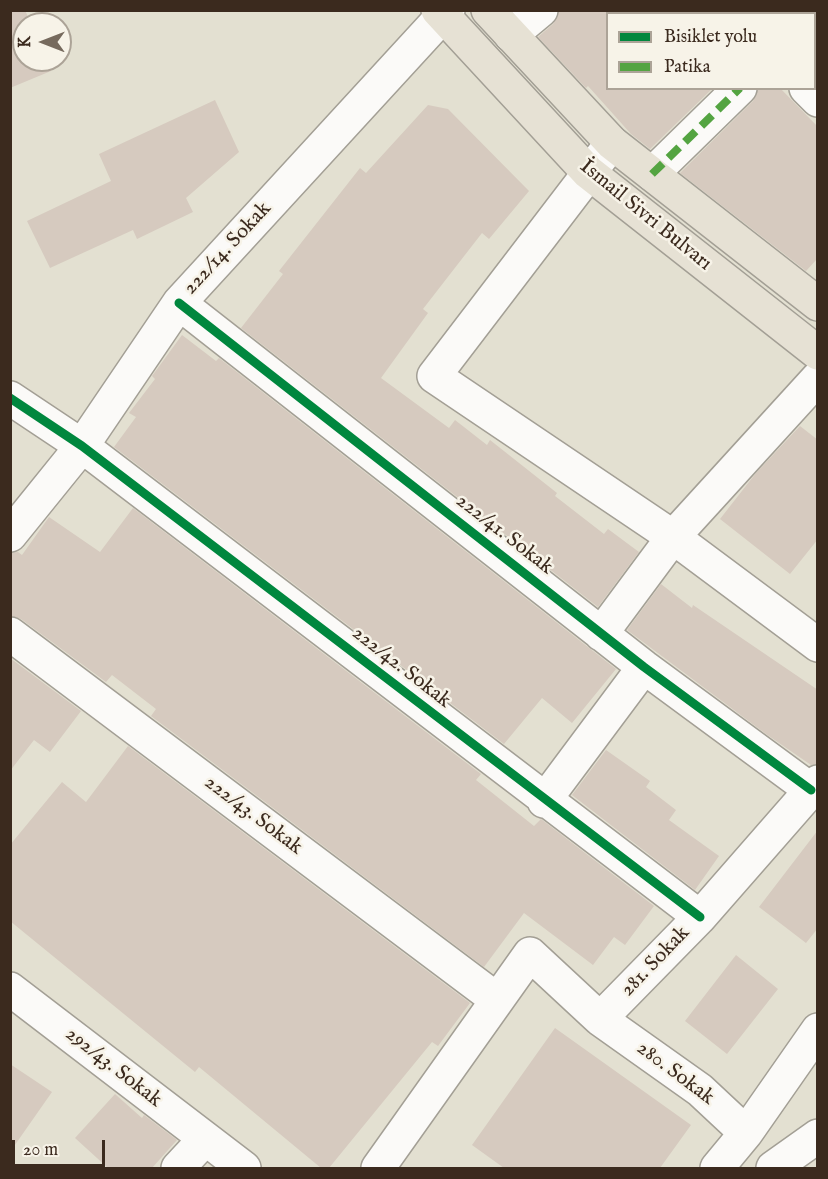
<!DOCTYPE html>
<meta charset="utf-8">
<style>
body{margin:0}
#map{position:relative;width:828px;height:1179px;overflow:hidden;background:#e3e0d1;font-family:"IM FELL English",serif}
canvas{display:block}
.frame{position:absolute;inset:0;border:12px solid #3b2a1e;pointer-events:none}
.legend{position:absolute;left:606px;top:12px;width:210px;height:78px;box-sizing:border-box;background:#f7f3e8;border:2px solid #aca397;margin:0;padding:8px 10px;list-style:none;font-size:18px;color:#3b2a1e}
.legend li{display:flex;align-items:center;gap:12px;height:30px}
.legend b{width:30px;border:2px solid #aca397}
.north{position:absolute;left:12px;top:12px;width:60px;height:60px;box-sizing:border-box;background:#f7f3e8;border:2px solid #aca397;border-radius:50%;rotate:270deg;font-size:16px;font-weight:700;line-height:24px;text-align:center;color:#3b2a1e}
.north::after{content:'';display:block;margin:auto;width:21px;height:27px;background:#766a5d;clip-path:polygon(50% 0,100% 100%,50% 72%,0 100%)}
.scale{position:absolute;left:12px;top:1140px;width:93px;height:27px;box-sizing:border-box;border:3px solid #3b2a1e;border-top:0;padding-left:8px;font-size:18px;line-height:21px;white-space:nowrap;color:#3b2a1e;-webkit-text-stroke:4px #f7f3e8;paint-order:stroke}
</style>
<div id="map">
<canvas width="828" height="1179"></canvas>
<div class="frame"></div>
<ul class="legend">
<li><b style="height:8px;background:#00873e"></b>Bisiklet yolu</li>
<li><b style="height:8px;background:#54a441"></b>Patika</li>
</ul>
<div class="north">K</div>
<div class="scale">20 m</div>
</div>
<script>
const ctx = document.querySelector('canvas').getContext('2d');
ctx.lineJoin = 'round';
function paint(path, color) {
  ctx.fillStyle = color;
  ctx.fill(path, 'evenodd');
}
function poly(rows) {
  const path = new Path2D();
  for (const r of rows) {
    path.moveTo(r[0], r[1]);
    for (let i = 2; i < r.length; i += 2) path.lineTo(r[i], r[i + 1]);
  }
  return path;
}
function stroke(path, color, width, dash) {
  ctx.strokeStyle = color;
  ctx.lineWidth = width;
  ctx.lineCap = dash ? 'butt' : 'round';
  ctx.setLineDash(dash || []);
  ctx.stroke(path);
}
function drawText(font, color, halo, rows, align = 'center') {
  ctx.font = font + ' "IM FELL English",serif';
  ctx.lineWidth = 5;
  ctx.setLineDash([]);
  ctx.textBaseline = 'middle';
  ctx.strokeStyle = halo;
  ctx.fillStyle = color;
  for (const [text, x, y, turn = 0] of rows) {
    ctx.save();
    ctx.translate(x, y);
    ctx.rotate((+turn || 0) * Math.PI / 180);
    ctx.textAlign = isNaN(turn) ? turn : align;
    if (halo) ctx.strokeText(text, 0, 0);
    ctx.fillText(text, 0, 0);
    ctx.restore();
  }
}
paint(poly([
 [10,10,25,10,31,24,24,24,24,60,46,60,51,71,10,88],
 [559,10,608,10,608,88,713,88,650,149,631,134,588,86,586,88,538,37,553,24],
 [758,88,780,88,818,127,818,258,806,271,680,173,753,101],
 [215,100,239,152,186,198,193,212,137,239,133,230,50,268,27,221,111,181,99,154],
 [428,105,448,109,529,191,489,239,482,233,423,309,428,313,381,378,449,428,455,420,487,445,490,440,557,493,555,496,604,534,608,529,639,552,598,607,241,328,283,274,279,271,360,168,366,173],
 [182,335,216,361,219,358,616,669,572,723,542,698,504,744,114,447,136,417,129,413,155,379,152,376],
 [800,426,818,440,818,539,790,574,720,519,756,473],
 [133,508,481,774,476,780,534,826,541,819,654,906,625,945,614,937,593,965,524,913,484,967,151,716,156,709,112,675,106,682,21,619,10,616,10,553,18,552,22,555,49,517,100,552],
 [661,584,692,608,693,605,818,690,818,764,811,765,766,734,627,630],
 [10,658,81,711,50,752,34,740,10,771],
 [128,746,470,1003,438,1046,432,1042,329,1168,321,1168,199,1067,195,1072,10,921,10,845,62,782,86,802],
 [606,750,650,781,646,787,676,810,669,820,719,856,695,890,572,795],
 [818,830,818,928,806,943,759,907],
 [736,955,778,989,727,1054,685,1021],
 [555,1028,691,1125,660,1168,504,1168,472,1145],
 [10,1064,52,1092,10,1152],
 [115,1094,142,1118,144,1115,177,1140,152,1168,108,1168,75,1138]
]), '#d6cabf');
const minor = poly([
 [814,16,818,13],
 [511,35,541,10],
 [806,88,818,100],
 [652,174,740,88],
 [179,303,644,667,811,790],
 [818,378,673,537,818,645],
 [10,398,82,446,700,917],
 [10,535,82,446,179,303,448,10],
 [10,634,496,999],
 [601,634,673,537,434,376,612,143],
 [544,801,644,667],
 [10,989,244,1168],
 [600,1019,700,1090,746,1133],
 [178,1168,205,1139],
 [378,1168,530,954,600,1019,700,917,818,782],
 [717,1168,746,1133,818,1030],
 [773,1168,818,1136]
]);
const major = poly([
 [438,10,588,172,818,353],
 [488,10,612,143,818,304]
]);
stroke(minor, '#a39f95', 36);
stroke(major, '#a39f95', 36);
stroke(minor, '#fbfaf8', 33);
stroke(major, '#e6e1d4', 33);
stroke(poly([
 [814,16,818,13],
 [652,174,740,88]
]), '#54a441', 8, [15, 8]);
stroke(poly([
 [179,303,644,667,811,790],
 [10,398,82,446,700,917]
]), '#00873e', 9);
drawText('21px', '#3b2a1e', '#f7f3e8', [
 ["İsmail Sivri Bulvarı",645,216,39],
 ["222/14. Sokak",228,249,-47],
 ["222/41. Sokak",504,535,38],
 ["222/42. Sokak",401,668,38],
 ["222/43. Sokak",253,816,37],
 ["281. Sokak",656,962,-46],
 ["292/43. Sokak",113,1068,38],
 ["280. Sokak",675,1074,37]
]);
</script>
